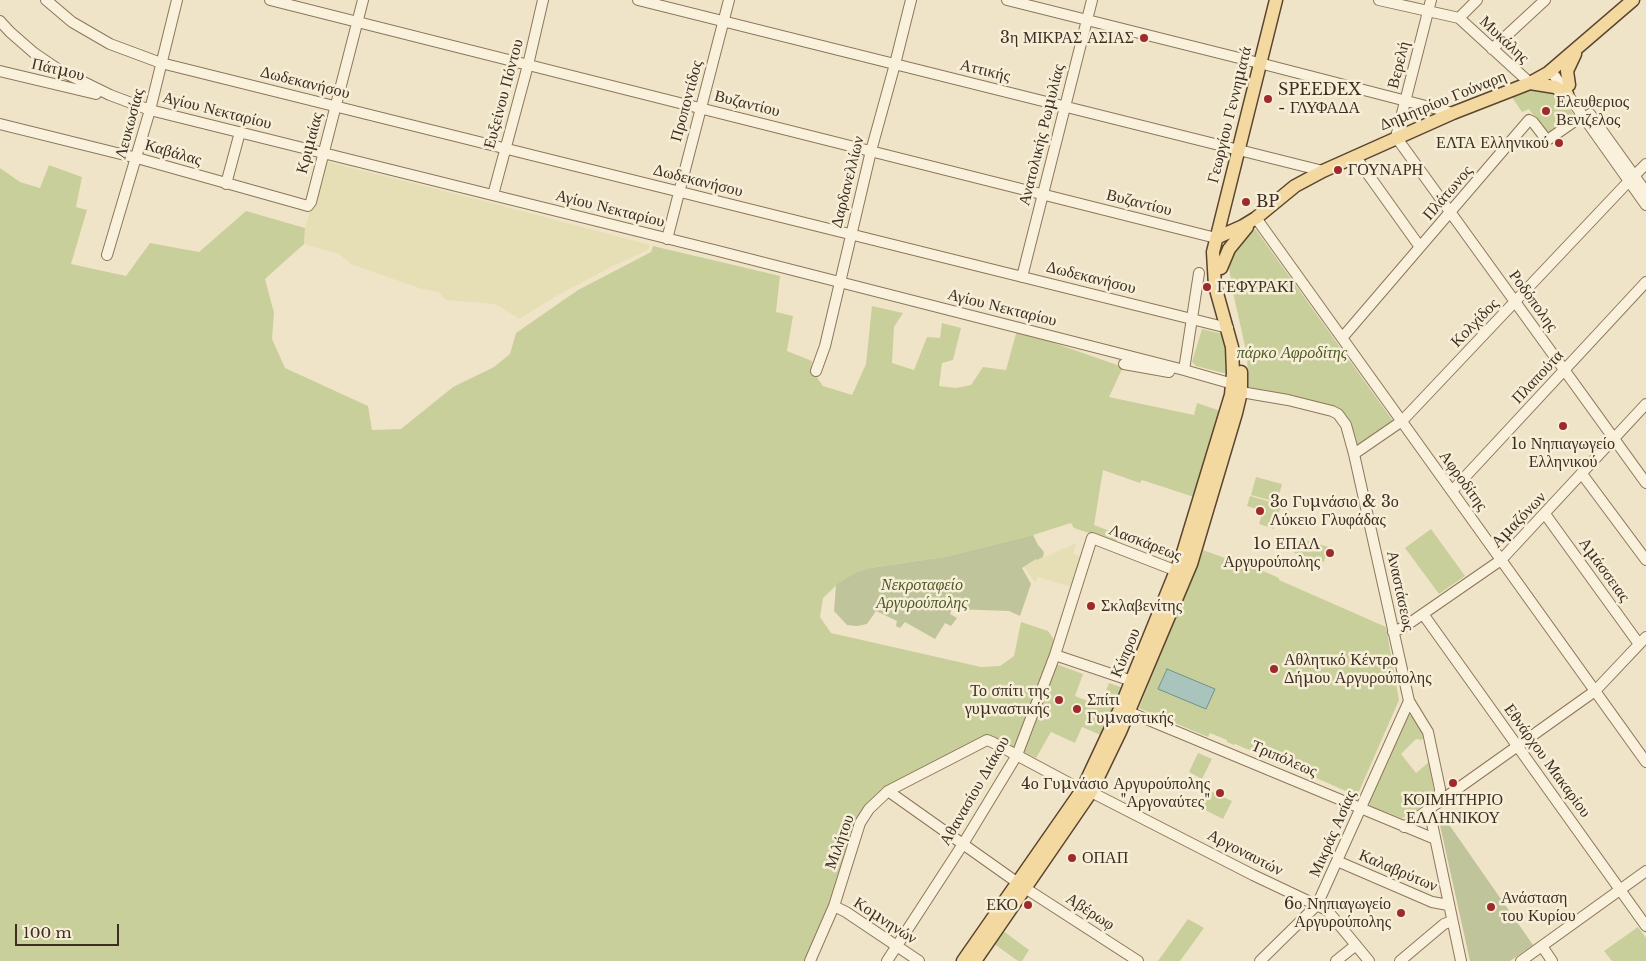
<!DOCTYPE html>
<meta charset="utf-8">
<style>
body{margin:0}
#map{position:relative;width:1646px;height:961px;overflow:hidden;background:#f0e4c8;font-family:"Libre Baskerville",serif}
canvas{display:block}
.scale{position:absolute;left:15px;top:924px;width:104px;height:22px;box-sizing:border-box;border:2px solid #3d2e20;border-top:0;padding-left:6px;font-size:15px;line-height:18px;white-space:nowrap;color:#3d2e20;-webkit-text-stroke:4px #f7eed8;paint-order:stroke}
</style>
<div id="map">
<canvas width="1646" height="961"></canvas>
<div class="scale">100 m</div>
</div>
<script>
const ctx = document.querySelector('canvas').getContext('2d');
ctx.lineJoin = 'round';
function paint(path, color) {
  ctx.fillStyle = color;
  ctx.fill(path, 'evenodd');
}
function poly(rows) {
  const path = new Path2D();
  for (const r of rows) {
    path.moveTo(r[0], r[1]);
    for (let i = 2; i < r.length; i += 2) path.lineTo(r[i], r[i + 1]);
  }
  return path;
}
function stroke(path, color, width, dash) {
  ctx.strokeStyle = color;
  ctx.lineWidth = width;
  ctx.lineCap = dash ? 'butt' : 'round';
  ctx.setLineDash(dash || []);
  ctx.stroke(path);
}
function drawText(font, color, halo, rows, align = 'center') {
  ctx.font = font + ' "Libre Baskerville",serif';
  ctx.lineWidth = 5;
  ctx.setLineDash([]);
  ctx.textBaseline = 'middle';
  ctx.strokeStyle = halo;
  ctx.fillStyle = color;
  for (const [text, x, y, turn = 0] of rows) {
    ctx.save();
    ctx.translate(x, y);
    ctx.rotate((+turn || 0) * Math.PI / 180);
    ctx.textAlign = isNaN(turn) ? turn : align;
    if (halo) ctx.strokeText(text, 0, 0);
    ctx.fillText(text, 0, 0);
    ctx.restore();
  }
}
paint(poly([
 [324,161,480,200,650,245,648,250,615,265,556,296,520,319,495,304,446,300,439,292,422,289,351,264,339,254,304,244,305,228],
 [1076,543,1073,554,1081,556,1071,587,1038,577,1036,582,1034,581,1024,567,1036,559,1038,560]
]), '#e6deb5');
paint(poly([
 [1534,88,1552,91,1562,99,1574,115,1547,135,1529,109,1522,112,1511,96],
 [49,165,82,177,76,207,87,210,71,264,126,276,150,243,199,252,246,211,305,228,304,244,265,279,274,313,272,339,285,368,368,406,372,430,401,429,453,387,494,367,510,354,516,333,578,290,651,252,653,246,780,276,776,312,793,316,787,351,812,361,811,369,823,386,852,395,866,364,872,306,903,313,894,327,892,363,914,370,927,337,940,338,942,323,961,328,953,360,942,363,939,386,956,388,971,385,983,367,1006,370,1017,330,1123,367,1109,397,1194,415,1197,403,1221,411,1194,497,1142,480,1140,483,1103,470,1094,525,1118,534,1116,542,1074,528,1071,523,1033,535,944,557,870,568,841,581,823,598,820,617,831,633,981,667,1000,666,1014,656,1021,622,1048,631,1053,638,1054,643,1015,748,988,736,866,806,853,824,831,904,806,961,0,961,0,168,20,182,40,188],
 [1254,229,1256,230,1393,421,1358,445,1350,423,1342,413,1248,389,1247,355,1232,288,1229,266,1233,254,1243,238],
 [1202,329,1223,334,1227,353,1227,374,1196,366,1192,362],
 [1256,477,1282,484,1277,502,1251,495],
 [1250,496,1281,505,1274,529,1259,524,1263,511,1247,506],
 [1431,529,1465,576,1439,594,1405,548],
 [1299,538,1328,547,1324,562,1294,553],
 [1203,550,1244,565,1256,568,1279,578,1279,580,1386,627,1399,700,1357,796,1314,777,1315,773,1292,763,1291,764,1279,760,1279,758,1270,754,1268,758,1235,744,1234,745,1227,742,1227,740,1210,733,1208,737,1139,708],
 [1056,664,1083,674,1075,696,1100,706,1109,683,1123,688,1103,736,1082,727,1075,743,1051,732,1036,758,1023,752],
 [1408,714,1415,718,1425,737,1421,740,1416,739,1401,754,1416,773,1429,762,1435,797,1409,816,1401,818,1370,806,1369,803],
 [1198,753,1212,759,1202,779,1189,772],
 [1206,789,1232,801,1223,819,1197,806],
 [1188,919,1204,928,1180,961,1158,961],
 [1638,927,1646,938,1646,961,1612,961,1604,951],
 [1002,930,1029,950,1022,961,1018,961,993,943]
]), '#c9cf9b');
paint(poly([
 [1033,535,1038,545,1044,552,1043,557,1037,560,1036,559,1022,568,1031,584,1020,616,1009,611,952,609,950,614,957,618,951,626,945,623,935,639,905,622,900,628,896,626,897,621,876,611,867,624,857,626,847,625,834,611,836,585,841,581,858,572,870,568,944,557],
 [1441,813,1533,945,1510,961,1470,961,1438,816]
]), '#bfc49a');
const water = poly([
 [1167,669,1215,689,1206,709,1158,689,1167,669]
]);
paint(water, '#a9c4bc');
stroke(water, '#6f938a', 1);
const minor = poly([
 [46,0,72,22,110,44,161,63,1228,328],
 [270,0,1216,238],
 [638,0,1323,171],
 [1007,0,1267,65,1453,113],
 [1379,0,1459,18],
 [1431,0,1396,137,1646,483],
 [1459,18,1530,83],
 [1459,18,1477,0],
 [0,21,10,32,34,53,59,70,110,95,150,110,718,251,1184,370,1233,384,1241,392,1288,400,1332,411,1338,414,1346,425,1354,454,1409,701,1428,732,1440,789,1439,801],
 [1492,49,1545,0],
 [0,71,96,94],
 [1551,71,1646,205],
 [1590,114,1646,192],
 [0,124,137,158,308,206,311,202,363,0],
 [1355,156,1420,247],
 [1634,176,1646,164],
 [226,184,240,132],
 [493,195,528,65,543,0],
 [1256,218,1646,762],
 [667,239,729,0],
 [107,255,150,110,177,0],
 [1022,277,1092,0],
 [1342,338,1529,120,1533,122,1546,139,1549,139,1582,116],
 [1124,364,1169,372],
 [1184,370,1199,273],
 [816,371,825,346,871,151,895,64,911,0],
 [1354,454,1402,421,1629,181],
 [1582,474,1646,560],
 [1452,491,1646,282],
 [1545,514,1639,644],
 [1423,614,1646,926],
 [1393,632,1404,627,1501,560,1646,404],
 [1055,655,1132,681],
 [1122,709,1435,839],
 [888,791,1025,888,1138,961],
 [1091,792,1253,875,1327,910,1369,961],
 [1404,827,1429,809],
 [1337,861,1432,902,1448,905],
 [834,906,846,912,919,961],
 [1542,946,1552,961],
 [810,961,834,906,860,823,869,809,888,791,987,740,992,742,1082,790],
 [887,961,963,844,1017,755,1055,655,1092,538,1182,573],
 [1260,961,1317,905,1409,701],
 [1336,961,1356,945],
 [1400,961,1444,924,1452,921],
 [1461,961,1429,809,1595,691,1646,637],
 [1521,961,1646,871]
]);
const major = poly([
 [1530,83,1555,87,1567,94],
 [1569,85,1567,71,1575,54],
 [1216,238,1243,226,1256,218,1295,186,1323,171,1453,113,1530,83,1548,73,1633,0],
 [1221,268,1229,249,1247,227],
 [963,961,1082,790,1120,709,1182,556,1231,395,1233,373,1232,347,1215,286,1213,252,1276,0],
 [975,961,1091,792,1120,732,1191,564,1236,413,1241,392,1241,372]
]);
stroke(minor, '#8d765c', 12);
stroke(major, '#5b4430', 15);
stroke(minor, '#faf1dc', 10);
stroke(major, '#f3d9a0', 12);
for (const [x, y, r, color] of [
 [1144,38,5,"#9e2a2b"],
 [1268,99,5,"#9e2a2b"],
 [1546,111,5,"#9e2a2b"],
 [1559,143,5,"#9e2a2b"],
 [1338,170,5,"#9e2a2b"],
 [1246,202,5,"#9e2a2b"],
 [1207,287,5,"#9e2a2b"],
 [1563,426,5,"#9e2a2b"],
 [1260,511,5,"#9e2a2b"],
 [1330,553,5,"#9e2a2b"],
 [1091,606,5,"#9e2a2b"],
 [1274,669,5,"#9e2a2b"],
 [1059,700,5,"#9e2a2b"],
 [1077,709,5,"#9e2a2b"],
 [1453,783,5,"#9e2a2b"],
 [1220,793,5,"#9e2a2b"],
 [1072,858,5,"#9e2a2b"],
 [1028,905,5,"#9e2a2b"],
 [1491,907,5,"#9e2a2b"],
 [1401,913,5,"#9e2a2b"]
]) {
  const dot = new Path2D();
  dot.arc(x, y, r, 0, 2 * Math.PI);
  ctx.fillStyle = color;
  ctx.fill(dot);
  stroke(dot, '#f7eed8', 2);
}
drawText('16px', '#3d2e20', '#f7eed8', [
 ["3η ΜΙΚΡΑΣ ΑΣΙΑΣ",1134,38,"right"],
 ["SPEEDEX",1278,90],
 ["- ΓΛΥΦΑΔΑ",1278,108],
 ["Ελευθεριος",1556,102],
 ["Βενιζελος",1556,120],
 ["ΕΛΤΑ Ελληνικού",1549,143,"right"],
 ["ΓΟΥΝΑΡΗ",1348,170],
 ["BP",1256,202],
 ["ΓΕΦΥΡΑΚΙ",1217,287],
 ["1ο Νηπιαγωγείο",1563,444,"center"],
 ["Ελληνικού",1563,462,"center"],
 ["3ο Γυμνάσιο & 3ο",1270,502],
 ["Λύκειο Γλυφάδας",1270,520],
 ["1o ΕΠΑΛ",1320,544,"right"],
 ["Αργυρούπολης",1320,562,"right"],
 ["Σκλαβενίτης",1101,606],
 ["Αθλητικό Κέντρο",1284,660],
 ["Δήμου Αργυρούπολης",1284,678],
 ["Το σπίτι της",1049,691,"right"],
 ["γυμναστικής",1049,709,"right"],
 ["Σπίτι",1087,700],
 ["Γυμναστικής",1087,718],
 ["4ο Γυμνάσιο Αργυρούπολης",1210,784,"right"],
 ["\"Αργοναύτες\"",1210,802,"right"],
 ["ΚΟΙΜΗΤΗΡΙΟ",1453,800,"center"],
 ["ΕΛΛΗΝΙΚΟΥ",1453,818,"center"],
 ["ΟΠΑΠ",1082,858],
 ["Ανάσταση",1501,898],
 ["του Κυρίου",1501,916],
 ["6ο Νηπιαγωγείο",1391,904,"right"],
 ["Αργυρούπολης",1391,922,"right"],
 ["ΕΚΟ",1018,905,"right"]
], 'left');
drawText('16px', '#3d2e20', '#f7eed8', [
 ["Μυκάλης",1504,40,43],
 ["Βερελή",1399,65,-76],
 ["Πάτμου",58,70,13],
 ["Αττικής",985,71,14],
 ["Δωδεκανήσου",305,83,14],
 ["Ευξείνου Πόντου",504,94,-75],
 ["Προποντίδος",687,101,-75],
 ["Δημητρίου Γούναρη",1443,101,-22],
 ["Βυζαντίου",747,104,14],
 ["Αγίου Νεκταρίου",217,111,14],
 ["Γεωργίου Γεννηματά",1230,115,-76],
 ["Λευκωσίας",130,124,-75],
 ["Ανατολικής Ρωμυλίας",1042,135,-76],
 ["Κριμαίας",310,143,-75],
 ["Καβάλας",173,153,16],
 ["Δωδεκανήσου",698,181,14],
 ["Δαρδανελλίων",848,182,-76],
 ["Πλάτωνος",1448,193,-49],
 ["Βυζαντίου",1139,203,14],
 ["Αγίου Νεκταρίου",610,209,14],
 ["Δωδεκανήσου",1091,278,14],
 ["Ροδόπολης",1533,301,54],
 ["Αγίου Νεκταρίου",1002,308,14],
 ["Κολχίδος",1475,323,-46],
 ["Πλαπούτα",1538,377,-47],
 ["Αφροδίτης",1463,481,54],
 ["Αμαζόνων",1519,520,-46],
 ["Λασκάρεως",1145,543,21],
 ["Αμάσσειας",1604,570,54],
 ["Αναστάσεως",1400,591,78],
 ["Κύπρου",1126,653,-67],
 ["Τριπόλεως",1284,759,23],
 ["Εθνάρχου Μακαρίου",1547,761,54],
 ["Αθανασίου Διάκου",975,791,-60],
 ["Μικράς Ασίας",1333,834,-66],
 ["Μιλήτου",840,842,-70],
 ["Αργοναυτών",1245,853,27],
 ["Καλαβρύτων",1398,871,23],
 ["Αβέρωφ",1090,912,33],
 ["Κομνηνών",885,921,33]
]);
drawText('italic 16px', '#4d5a26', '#f7eed8', [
 ["πάρκο Αφροδίτης",1292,353],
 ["Νεκροταφείο",922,585],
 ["Αργυρούπολης",922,603]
]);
</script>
